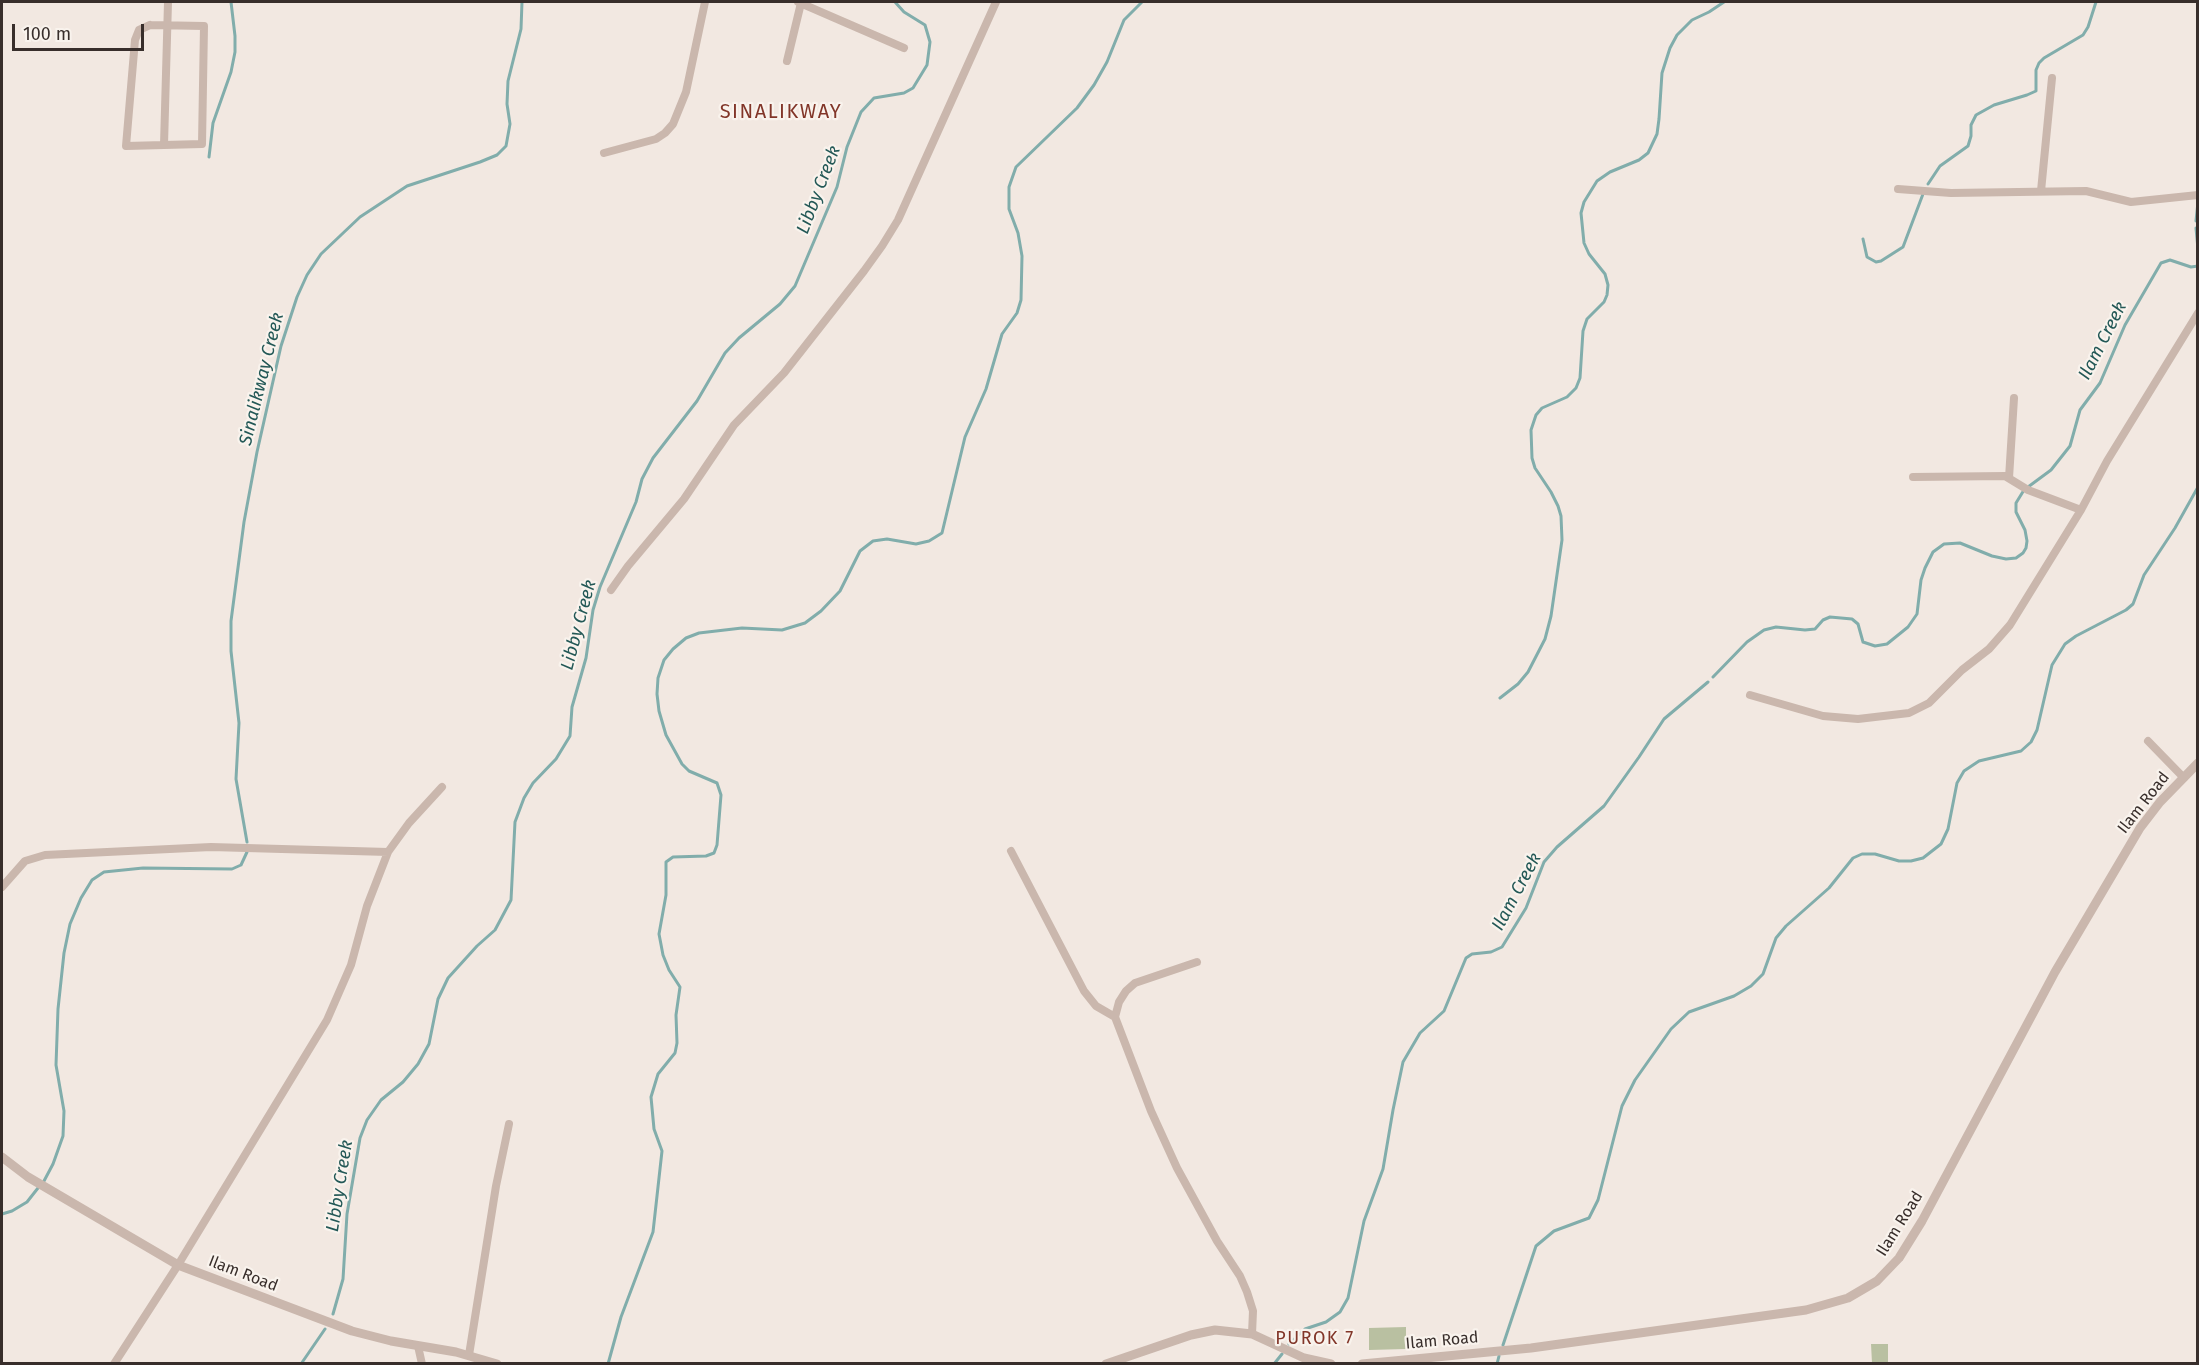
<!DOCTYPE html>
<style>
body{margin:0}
#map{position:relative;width:2199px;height:1365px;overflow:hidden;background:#f2e8e1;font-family:"Fira Sans",sans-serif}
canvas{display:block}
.frame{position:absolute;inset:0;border:3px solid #382e2b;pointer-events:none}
.scale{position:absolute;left:12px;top:24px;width:132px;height:27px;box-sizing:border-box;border:3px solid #382e2b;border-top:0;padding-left:8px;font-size:18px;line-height:21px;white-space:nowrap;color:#382e2b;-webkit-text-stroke:4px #f9f3ed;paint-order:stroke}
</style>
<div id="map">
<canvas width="2199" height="1365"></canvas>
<div class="frame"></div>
<div class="scale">100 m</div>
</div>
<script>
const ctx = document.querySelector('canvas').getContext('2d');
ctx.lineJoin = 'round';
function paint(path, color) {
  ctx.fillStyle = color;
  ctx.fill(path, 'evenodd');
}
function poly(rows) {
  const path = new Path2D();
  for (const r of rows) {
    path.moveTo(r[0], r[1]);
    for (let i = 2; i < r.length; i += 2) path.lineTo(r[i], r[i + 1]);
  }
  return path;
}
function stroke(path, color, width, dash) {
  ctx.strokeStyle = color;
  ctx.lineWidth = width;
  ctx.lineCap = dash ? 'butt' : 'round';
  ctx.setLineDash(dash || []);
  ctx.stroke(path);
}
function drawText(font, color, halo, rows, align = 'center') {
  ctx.font = font + ' "Fira Sans",sans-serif';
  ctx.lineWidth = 4.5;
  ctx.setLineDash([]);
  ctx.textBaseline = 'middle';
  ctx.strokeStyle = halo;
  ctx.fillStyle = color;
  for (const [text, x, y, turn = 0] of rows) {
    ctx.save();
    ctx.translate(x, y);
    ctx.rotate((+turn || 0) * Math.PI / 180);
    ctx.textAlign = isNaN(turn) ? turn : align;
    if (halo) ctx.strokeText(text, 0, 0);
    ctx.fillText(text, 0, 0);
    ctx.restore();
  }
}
paint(poly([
 [1406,1327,1406,1349,1369,1350,1369,1328],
 [1871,1344,1888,1344,1888,1363,1872,1363]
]), '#b9c0a1');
stroke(poly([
 [209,157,213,123,231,72,235,52,235,36,231,2],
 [1928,184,1940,166,1968,146,1971,136,1971,125,1976,115,1994,105,2027,95,2036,91,2036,70,2039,63,2044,58,2083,35,2088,27,2096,2],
 [2196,221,2198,202],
 [2196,228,2198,249],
 [1863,239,1867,257,1876,262,1881,261,1903,247,1923,194],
 [2028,487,2051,470,2070,446,2080,410,2100,383,2125,325,2161,263,2170,260,2191,267,2198,266],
 [1713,677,1747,642,1764,630,1776,627,1805,630,1815,629,1823,620,1830,617,1852,619,1858,624,1863,642,1875,646,1887,644,1908,627,1917,614,1921,580,1925,568,1933,552,1944,544,1960,543,1992,556,2006,559,2016,558,2023,553,2026,548,2027,541,2025,530,2016,512,2016,503,2024,490],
 [1500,698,1518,684,1528,672,1545,639,1551,616,1562,540,1561,516,1558,506,1551,492,1535,468,1532,458,1531,430,1536,415,1542,408,1567,397,1576,388,1580,378,1583,331,1587,319,1604,302,1607,295,1608,285,1605,274,1589,254,1584,243,1581,213,1584,202,1597,181,1610,172,1639,160,1648,153,1657,134,1659,119,1662,73,1670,48,1677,35,1692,20,1709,12,1724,2],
 [247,842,236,779,239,723,231,651,231,621,244,522,257,452,281,346,297,297,307,275,321,254,360,217,407,186,480,162,497,155,506,146,510,124,507,104,508,81,521,29,522,2],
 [44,1181,53,1164,63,1136,64,1111,56,1065,58,1009,64,953,70,924,81,898,92,880,104,872,143,868,232,869,241,865,247,852],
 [2,1214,12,1211,27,1202,38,1188],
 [333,1314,343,1279,347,1214,360,1138,367,1120,381,1100,403,1082,418,1064,429,1044,438,999,448,978,477,946,495,930,511,900,515,822,524,798,533,783,556,759,570,736,572,707,586,658,593,610,600,587,636,502,642,479,653,458,697,401,725,353,739,338,780,304,795,286,837,187,847,147,861,112,874,98,904,93,913,88,927,65,930,42,925,25,904,12,895,2],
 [1289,1344,1305,1329,1326,1322,1340,1312,1348,1298,1364,1221,1383,1169,1393,1110,1403,1062,1420,1033,1444,1011,1466,958,1472,954,1491,952,1502,947,1526,908,1544,862,1557,847,1604,806,1639,757,1664,719,1708,682],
 [1503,1345,1536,1246,1554,1231,1589,1218,1598,1200,1622,1106,1635,1080,1671,1029,1689,1012,1734,996,1751,986,1763,974,1776,938,1786,926,1829,888,1853,858,1862,854,1875,854,1899,861,1911,861,1923,858,1941,844,1948,829,1957,783,1964,771,1979,761,2021,751,2031,742,2037,730,2052,665,2065,644,2076,636,2126,610,2133,604,2144,575,2175,528,2198,487],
 [301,1364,325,1329],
 [608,1364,621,1317,653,1232,662,1151,654,1129,651,1097,658,1074,675,1053,677,1043,676,1015,680,987,669,970,663,955,659,934,666,895,666,862,673,857,706,856,714,853,717,845,721,795,717,783,689,771,682,764,666,735,659,711,657,694,658,678,664,660,673,649,686,638,699,633,742,628,782,630,805,623,821,611,840,591,860,551,873,541,887,539,916,544,929,541,942,533,965,437,986,389,1002,334,1017,313,1021,300,1022,256,1018,233,1009,209,1009,187,1016,167,1077,108,1094,85,1107,62,1124,20,1142,2],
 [1274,1364,1282,1354],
 [1497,1364,1499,1356]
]), '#81adab', 3);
stroke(poly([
 [798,2,904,48],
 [150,25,204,26,202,144,126,146,135,40,139,30,150,25],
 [787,61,801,3],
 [164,145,168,2],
 [604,153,656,139,665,133,673,124,686,92,705,2],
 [1898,189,1951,193,2086,191,2131,202,2198,195],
 [2041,191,2052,78],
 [1913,477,2005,476,2028,490,2081,510],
 [2009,478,2014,398],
 [611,590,628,566,684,499,734,425,784,373,864,271,882,246,898,220,996,2],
 [1750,695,1823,716,1858,719,1909,713,1929,703,1962,670,1989,649,2010,625,2081,510,2107,461,2198,313],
 [2148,741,2184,778],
 [1011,851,1084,991,1096,1006,1115,1017],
 [2,887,25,861,45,855,211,847,388,852],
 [1197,962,1135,983,1126,991,1119,1002,1115,1017,1151,1111,1177,1168,1217,1241,1240,1276,1247,1292,1253,1311,1252,1334],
 [418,1346,422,1364],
 [469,1355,496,1186,509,1124],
 [114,1364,178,1265,327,1020,351,965,367,906,388,852,409,823,442,787]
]), '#cab7ad', 8);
stroke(poly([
 [2,1157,28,1177,178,1265,352,1331,391,1341,456,1352,497,1364],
 [1106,1364,1191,1335,1215,1330,1252,1334,1304,1358,1331,1364],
 [1362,1364,1531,1348,1806,1310,1848,1298,1877,1281,1899,1258,1922,1221,2055,972,2140,828,2160,802,2198,763]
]), '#cab7ad', 9);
drawText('16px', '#382e2b', '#f9f3ed', [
 ["Ilam Road",2144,803,-52],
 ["Ilam Road",1900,1224,-58],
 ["Ilam Road",243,1274,21],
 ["Ilam Road",1442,1341,-5]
]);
drawText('italic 18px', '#235856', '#f9f3ed', [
 ["Libby Creek",819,190,-69],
 ["Ilam Creek",2103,341,-63],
 ["Sinalikway Creek",262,379,-76],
 ["Libby Creek",579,625,-75],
 ["Ilam Creek",1517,892,-62],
 ["Libby Creek",340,1186,-81]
]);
ctx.letterSpacing = '1.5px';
drawText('18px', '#823629', '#f9f3ed', [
 ["PUROK 7",1315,1339]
]);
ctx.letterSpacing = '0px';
ctx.letterSpacing = '1.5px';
drawText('20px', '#823629', '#f9f3ed', [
 ["SINALIKWAY",781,112]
]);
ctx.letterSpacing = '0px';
</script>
